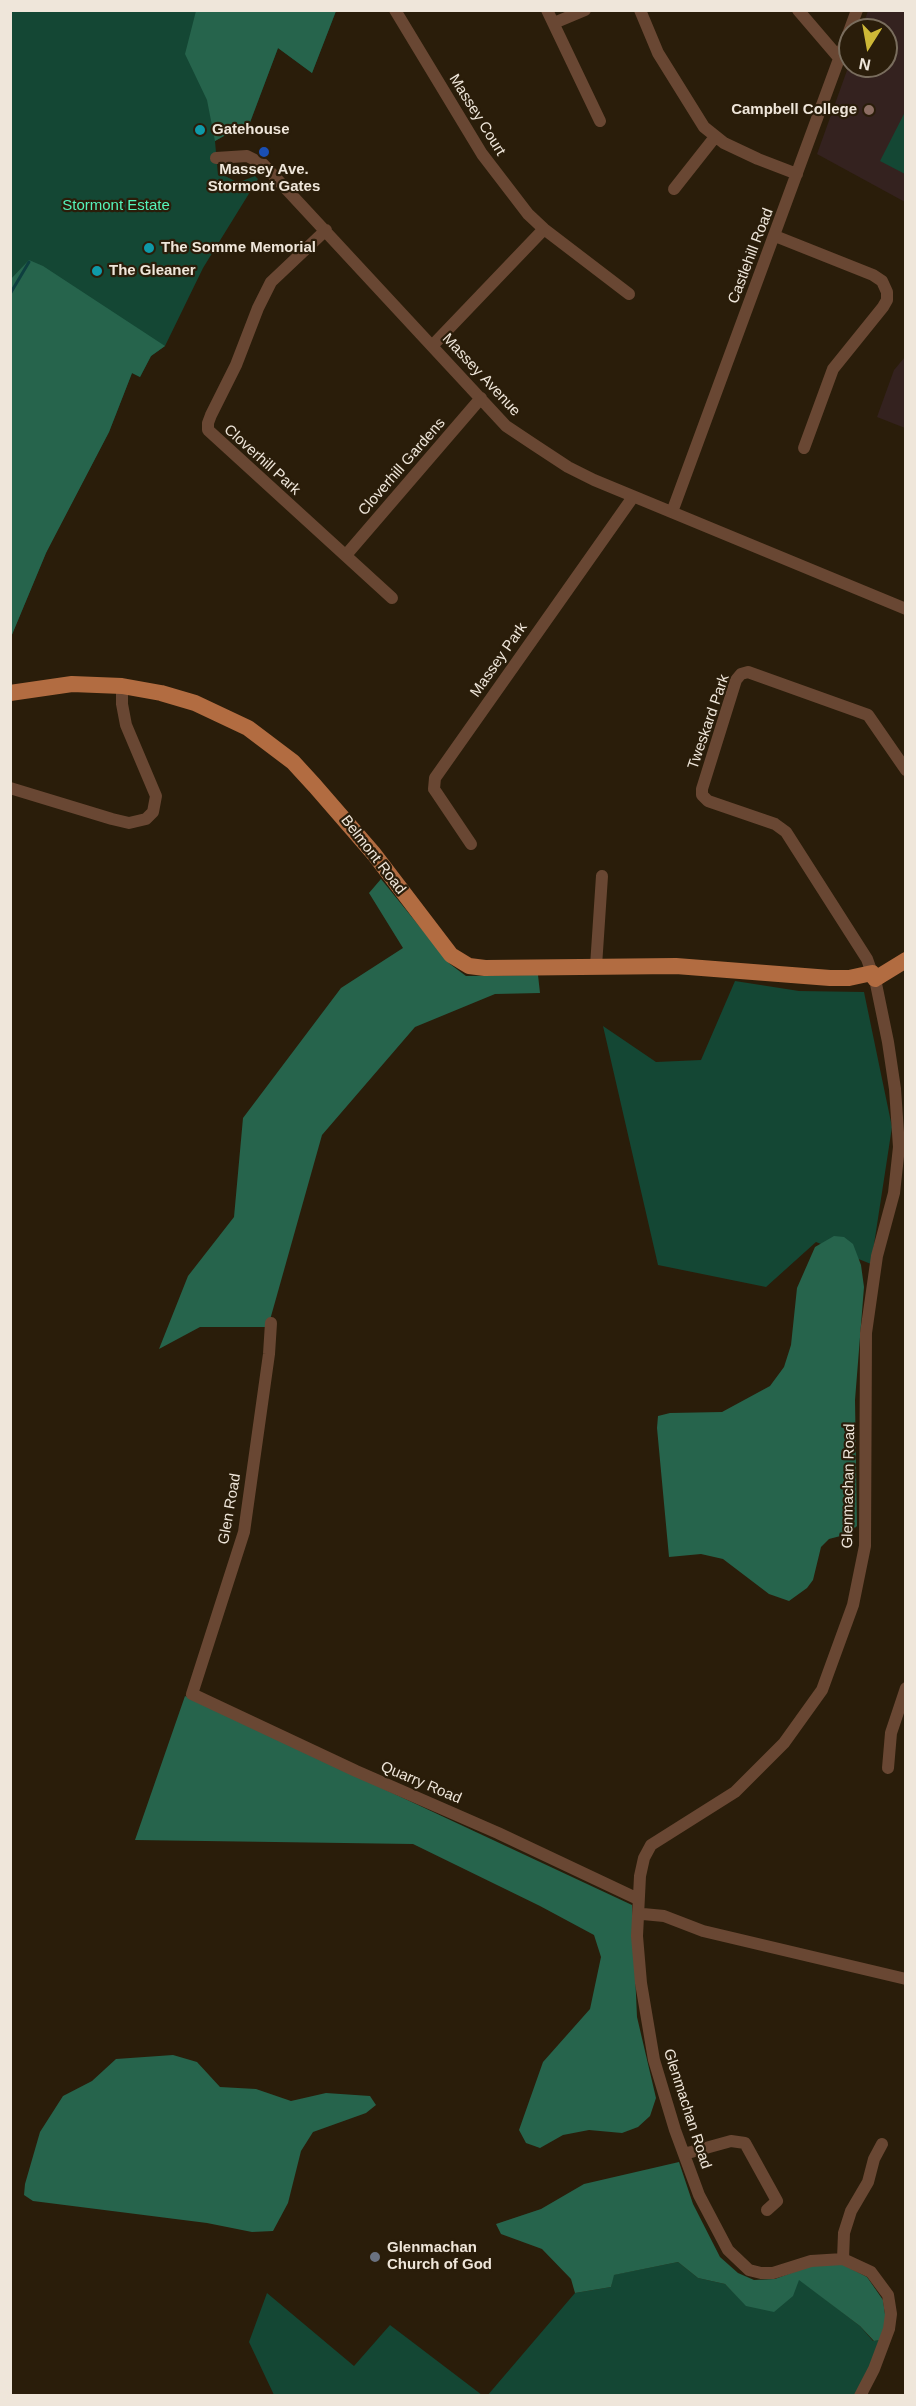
<!DOCTYPE html>
<style>
body{margin:0}
#map{position:relative;width:916px;height:2406px;overflow:hidden;background:#2a1d0a;font-family:Arial,sans-serif}
canvas{display:block}
.frame{position:absolute;inset:0;border:12px solid #efe6da;pointer-events:none}
.north{position:absolute;left:838px;top:18px;width:60px;height:60px;box-sizing:border-box;background:#2a1d0a;border:2px solid #796d5d;border-radius:50%;rotate:191deg;font-size:16px;font-weight:700;line-height:24px;text-align:center;color:#efe6da}
.north::after{content:'';display:block;margin:auto;width:21px;height:27px;background:#ceb837;clip-path:polygon(50% 0,100% 100%,50% 72%,0 100%)}
</style>
<div id="map">
<canvas width="916" height="2406"></canvas>
<div class="frame"></div>
<div class="north">N</div>
</div>
<script>
const ctx = document.querySelector('canvas').getContext('2d');
ctx.lineJoin = 'round';
function paint(path, color) {
  ctx.fillStyle = color;
  ctx.fill(path, 'evenodd');
}
function poly(rows) {
  const path = new Path2D();
  for (const r of rows) {
    path.moveTo(r[0], r[1]);
    for (let i = 2; i < r.length; i += 2) path.lineTo(r[i], r[i + 1]);
  }
  return path;
}
function stroke(path, color, width, dash) {
  ctx.strokeStyle = color;
  ctx.lineWidth = width;
  ctx.lineCap = dash ? 'butt' : 'round';
  ctx.setLineDash(dash || []);
  ctx.stroke(path);
}
function drawText(font, color, halo, rows, align = 'center') {
  ctx.font = font + ' Arial,sans-serif';
  ctx.lineWidth = 4.5;
  ctx.setLineDash([]);
  ctx.textBaseline = 'middle';
  ctx.strokeStyle = halo;
  ctx.fillStyle = color;
  for (const [text, x, y, turn = 0] of rows) {
    ctx.save();
    ctx.translate(x, y);
    ctx.rotate((+turn || 0) * Math.PI / 180);
    ctx.textAlign = isNaN(turn) ? turn : align;
    if (halo) ctx.strokeText(text, 0, 0);
    ctx.fillText(text, 0, 0);
    ctx.restore();
  }
}
paint(poly([
 [868,11,905,11,905,202,817,154,850,62,850,66,886,66,886,30,861,30],
 [905,357,905,428,877,417,894,370]
]), '#34221f');
paint(poly([
 [11,11,336,11,312,73,278,48,246,133,231,132,215,141,218,175,223,175,235,181,242,181,255,176,258,179,203,268,165,346,151,356,140,377,132,373,109,432,48,548,11,637],
 [905,112,906,174,905,174,880,161],
 [735,981,799,991,864,992,892,1127,871,1264,816,1242,766,1287,658,1265,603,1026,656,1062,701,1060],
 [678,2262,698,2278,725,2284,747,2306,799,2279,860,2326,873,2341,884,2339,855,2395,487,2396,575,2293,611,2287,613,2275],
 [267,2293,354,2366,390,2325,482,2395,274,2395,249,2342]
]), '#144734');
paint(poly([
 [196,11,196,10,336,11,312,73,278,48,246,133,231,132,215,141,207,100,185,54],
 [29,260,43,266,165,346,151,356,140,377,132,373,109,432,46,553,11,637,10,280],
 [381,879,450,964,466,976,538,975,540,993,495,994,415,1027,322,1135,268,1327,200,1327,159,1349,188,1276,234,1217,243,1118,341,988,403,948,369,893],
 [834,1236,844,1237,853,1244,861,1265,864,1287,855,1400,857,1526,848,1534,829,1539,821,1547,813,1580,807,1588,789,1601,769,1594,723,1559,701,1554,669,1557,657,1428,658,1416,670,1413,722,1412,770,1386,784,1367,791,1345,797,1288,815,1247],
 [185,1696,632,1905,637,2017,656,2098,650,2116,638,2127,622,2133,589,2130,563,2135,540,2148,526,2143,519,2130,543,2062,590,2009,601,1957,594,1935,540,1906,413,1844,135,1840],
 [173,2055,197,2062,220,2087,256,2089,291,2101,326,2093,370,2096,376,2105,366,2113,313,2132,301,2151,288,2203,273,2231,252,2232,207,2223,33,2201,24,2195,25,2184,40,2132,63,2096,92,2081,116,2059],
 [679,2162,693,2204,720,2257,738,2273,754,2280,775,2279,812,2265,842,2264,867,2277,883,2300,886,2321,884,2339,874,2341,860,2326,799,2280,793,2296,774,2312,746,2306,725,2284,698,2278,678,2262,614,2275,611,2287,575,2293,571,2279,542,2249,501,2234,496,2224,541,2209,584,2184]
]), '#26644c');
stroke(poly([
 [10,294,29,262]
]), '#0e3f3f', 3);
stroke(poly([
 [395,10,482,154,528,214,544,229,629,294],
 [547,10,600,121],
 [640,10,658,53,704,127,724,143,758,159,797,174],
 [798,10,840,59],
 [554,23,585,10],
 [216,158,247,156,263,164,506,426,533,444,568,467,594,480,906,609],
 [674,189,715,137],
 [326,230,271,282,258,308,236,365,211,415,208,423,208,430,392,598],
 [775,236,873,275,882,281,887,292,887,300,883,307,833,369,804,448],
 [433,345,544,229],
 [672,512,857,10],
 [346,555,481,398],
 [10,788,112,819,129,823,146,819,153,812,156,796,126,725,122,704,122,686],
 [471,844,434,789,435,778,633,497],
 [596,966,602,876],
 [872,973,867,959,786,832,775,824,708,801,702,795,702,789,736,680,741,674,748,672,868,715,906,770],
 [271,1323,269,1354,244,1532,192,1694,356,1771,498,1833,638,1899],
 [888,1768,891,1733,906,1688],
 [639,1915,643,1914,664,1916,703,1931,906,1979],
 [684,2154,731,2141,745,2143,777,2201,767,2210],
 [843,2259,844,2233,851,2211,868,2182,874,2159,882,2144],
 [860,2396,874,2369,889,2329,891,2314,888,2295,871,2272,843,2259,811,2261,773,2273,761,2273,749,2270,728,2250,699,2195,675,2130,654,2060,641,1983,637,1936,640,1876,644,1858,651,1845,735,1792,784,1743,822,1690,853,1605,865,1546,866,1333,877,1256,894,1193,899,1147,895,1089,888,1042,875,979]
]), '#694733', 12);
stroke(poly([
 [10,693,72,684,122,686,161,693,195,703,248,728,293,762,315,786,374,854,451,955,469,966,485,968,676,966,830,978,849,978,872,973,875,979,906,960]
]), '#b26c41', 16);
for (const [x, y, r, color] of [
 [869,110,6,"#8d6e63"],
 [200,130,6,"#0f9aa8"],
 [264,152,6,"#1a4fb4"],
 [149,248,6,"#0f9aa8"],
 [97,271,6,"#0f9aa8"],
 [375,2257,6,"#6b7280"]
]) {
  const dot = new Path2D();
  dot.arc(x, y, r, 0, 2 * Math.PI);
  ctx.fillStyle = color;
  ctx.fill(dot);
  stroke(dot, '#2a1d0a', 2);
}
drawText('bold 15px', '#efe6da', '#2a1d0a', [
 ["Campbell College",857,110,"right"],
 ["Gatehouse",212,130],
 ["Massey Ave.",264,170,"center"],
 ["Stormont Gates",264,187,"center"],
 ["The Somme Memorial",161,248],
 ["The Gleaner",109,271],
 ["Glenmachan",387,2248],
 ["Church of God",387,2265]
], 'left');
drawText('15px', '#efe6da', '#2a1d0a', [
 ["Massey Court",477,115,58],
 ["Castlehill Road",751,256,-69],
 ["Massey Avenue",481,375,47],
 ["Cloverhill Park",262,460,42],
 ["Cloverhill Gardens",402,467,-49],
 ["Massey Park",499,660,-55],
 ["Tweskard Park",709,722,-71],
 ["Belmont Road",373,855,52],
 ["Glenmachan Road",849,1486,-89],
 ["Glen Road",230,1509,-80],
 ["Quarry Road",421,1783,23],
 ["Glenmachan Road",687,2109,72]
]);
drawText('15px', '#55f3ba', '#2a1d0a', [
 ["Stormont Estate",116,206]
]);
</script>
